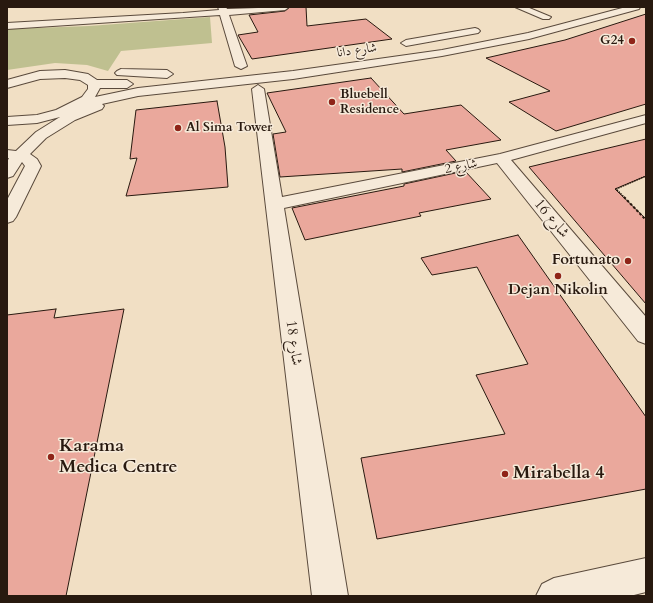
<!DOCTYPE html>
<meta charset="utf-8">
<style>
body{margin:0}
#map{position:relative;width:653px;height:603px;overflow:hidden;background:#f1dfc4;font-family:Cardo,serif}
canvas{display:block}
.frame{position:absolute;inset:0;border:8px solid #28190f;pointer-events:none}
</style>
<div id="map">
<canvas width="653" height="603"></canvas>
<div class="frame"></div>
</div>
<script>
const ctx = document.querySelector('canvas').getContext('2d');
ctx.lineJoin = 'round';
function paint(path, color) {
  ctx.fillStyle = color;
  ctx.fill(path, 'evenodd');
}
function poly(rows) {
  const path = new Path2D();
  for (const r of rows) {
    path.moveTo(r[0], r[1]);
    for (let i = 2; i < r.length; i += 2) path.lineTo(r[i], r[i + 1]);
  }
  return path;
}
function stroke(path, color, width, dash) {
  ctx.strokeStyle = color;
  ctx.lineWidth = width;
  ctx.lineCap = dash ? 'butt' : 'round';
  ctx.setLineDash(dash || []);
  ctx.stroke(path);
}
function drawText(font, color, halo, rows, align = 'center') {
  ctx.font = font + ' Cardo,Amiri,serif';
  ctx.lineWidth = 3;
  ctx.setLineDash([]);
  ctx.textBaseline = 'middle';
  ctx.strokeStyle = halo;
  ctx.fillStyle = color;
  for (const [text, x, y, turn = 0] of rows) {
    ctx.save();
    ctx.translate(x, y);
    ctx.rotate((+turn || 0) * Math.PI / 180);
    ctx.textAlign = isNaN(turn) ? turn : align;
    if (halo) ctx.strokeText(text, 0, 0);
    ctx.fillText(text, 0, 0);
    ctx.restore();
  }
}
paint(poly([
 [210,17,212,43,121,51,108,71,87,65,55,63,7,70,7,29,89,26]
]), '#bfc090');
const building = poly([
 [290,7,306,7,307,26,366,19,392,39,252,59,238,35,258,32,249,15,285,11,290,7],
 [646,14,646,104,556,131,509,102,550,91,486,58,565,40,646,14],
 [371,78,404,114,461,105,501,140,446,150,456,161,402,172,402,169,280,177,273,134,286,132,267,93,371,78],
 [217,101,225,147,228,187,126,196,137,158,130,159,136,110,217,101],
 [646,139,646,176,615,189,646,219,646,304,529,167,646,139],
 [465,171,491,199,419,213,421,216,305,240,292,208,404,186,404,184,465,171],
 [518,235,646,417,646,489,377,539,361,458,505,434,476,375,528,364,477,267,432,275,421,258,518,235],
 [56,309,54,318,124,309,66,596,7,596,7,315,56,309]
]);
paint(building, '#eaa89c');
stroke(building, '#28190f', 1);
const minor = poly([
 [218,7,226,7,227,9,289,7,285,10,229,15,247,66,241,69,235,66,220,15,7,29,7,23,183,13,219,10,218,7],
 [515,7,527,7,551,17,549,19,543,19,515,7],
 [626,7,640,7,639,9,529,39,442,56,293,79,138,96,102,104,104,106,102,109,75,120,46,138,30,154,37,159,41,166,16,217,13,221,7,223,7,200,25,166,22,162,13,176,7,178,7,162,9,158,7,158,7,150,16,151,36,132,60,117,37,123,7,125,7,117,37,115,56,110,82,97,88,89,88,85,80,80,65,78,40,79,7,88,7,80,40,71,65,70,88,74,97,80,127,80,133,84,127,88,100,88,95,97,138,88,293,71,442,50,528,33,626,7],
 [475,28,478,29,480,31,478,33,406,46,401,43,406,40,475,28],
 [121,69,167,70,173,74,167,78,117,75,115,73,117,71,121,69],
 [258,85,264,89,282,197,500,154,646,115,646,123,511,160,646,317,646,344,638,341,497,163,284,208,348,596,312,596,252,89,258,85],
 [646,558,646,592,630,596,536,596,542,584,554,578,646,558]
]);
stroke(minor, '#5a4a3c', 2);
stroke(poly([
 [625,198,616,189,646,176]
]), '#28190f', 1.5, [1.5, 1]);
stroke(poly([
 [624,197,646,220]
]), '#28190f', 2, [2.5, 2]);
paint(minor, '#f6ead9');
for (const [x, y, r, color] of [
 [632,41,4,"#8f2418"],
 [332,102,4,"#8f2418"],
 [178,128,4,"#8f2418"],
 [628,261,4,"#8f2418"],
 [558,276,4,"#8f2418"],
 [51,457,4,"#8f2418"],
 [505,474,4,"#8f2418"]
]) {
  const dot = new Path2D();
  dot.arc(x, y, r, 0, 2 * Math.PI);
  ctx.fillStyle = color;
  ctx.fill(dot);
  stroke(dot, '#f6ead9', 1.5);
}
drawText('bold 13px', '#28190f', '#f6ead9', [
 ["G24",624,41,"right"],
 ["Bluebell",340,95],
 ["Residence",340,110],
 ["Al Sima Tower",186,128]
], 'left');
drawText('13px', '#28190f', '#f6ead9', [
 ["شارع دانا",357,51,-8],
 ["شارع 2",461,167,-11]
]);
drawText('15px', '#28190f', '#f6ead9', [
 ["شارع 16",551,219,50],
 ["شارع 18",293,343,82]
]);
drawText('bold 15px', '#28190f', '#f6ead9', [
 ["Fortunato",620,261],
 ["Dejan Nikolin",558,291,"center"]
], 'right');
drawText('bold 18px', '#28190f', '#f6ead9', [
 ["Karama",59,447],
 ["Medica Centre",59,468],
 ["Mirabella 4",513,474]
], 'left');
</script>
